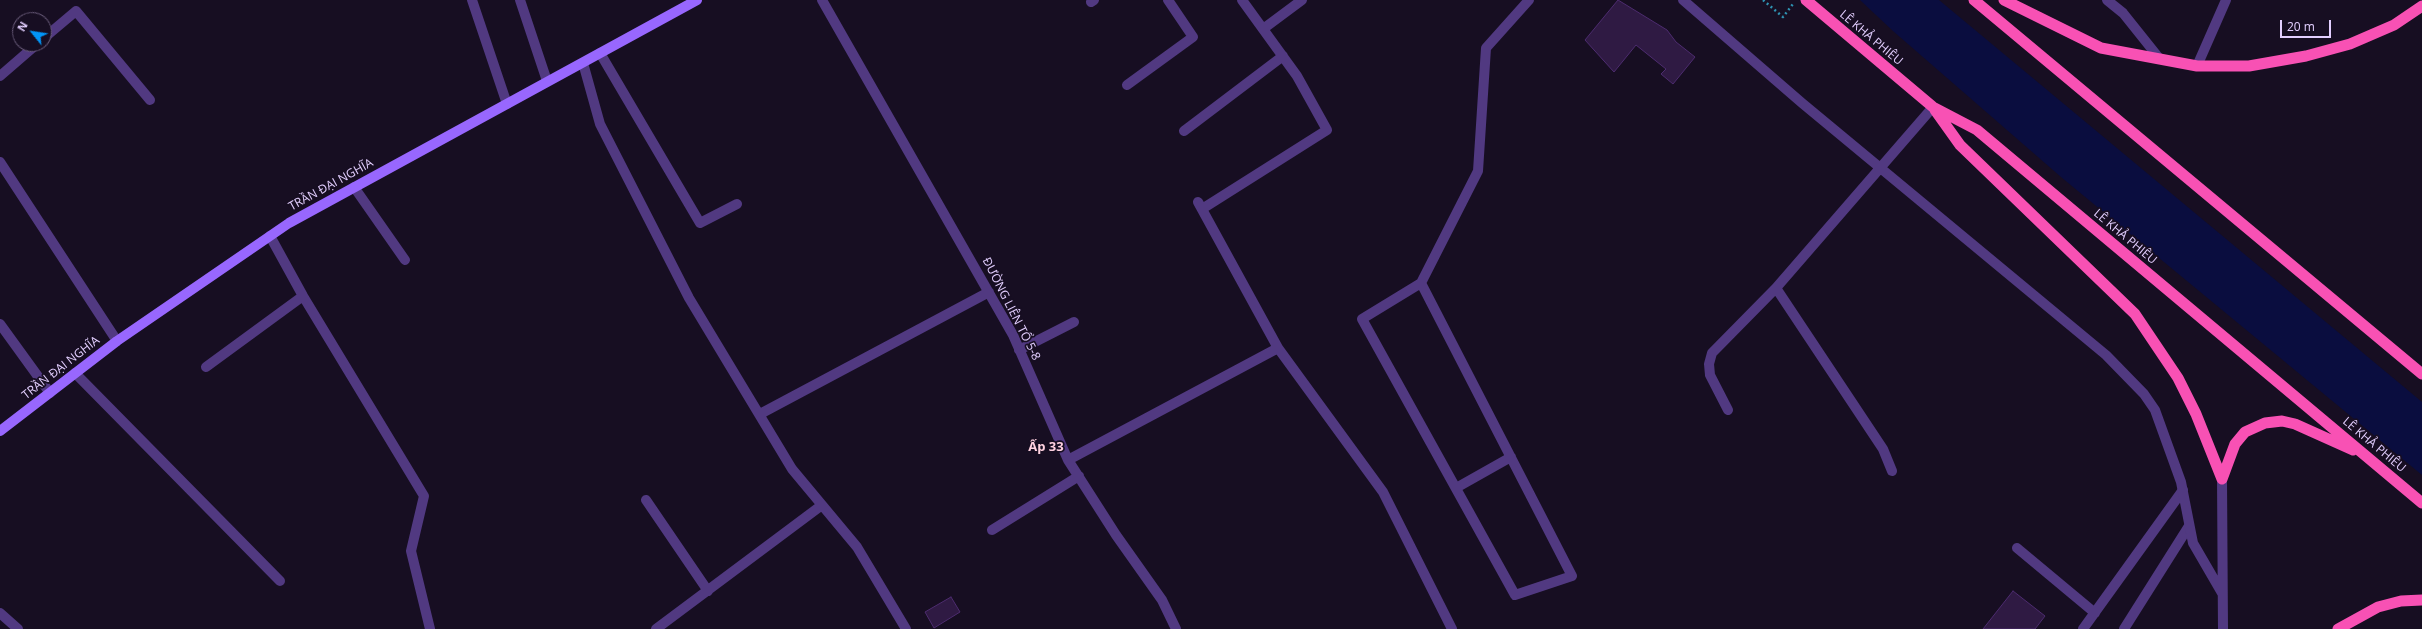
<!DOCTYPE html>
<meta charset="utf-8">
<style>
body{margin:0}
#map{position:relative;width:2422px;height:629px;overflow:hidden;background:#170e22;font-family:"Open Sans",sans-serif}
canvas{display:block}
.north{position:absolute;left:12px;top:12px;width:40px;height:40px;box-sizing:border-box;background:#170e22;border:1px solid #695b7a;border-radius:50%;rotate:300deg;font-size:11px;font-weight:700;line-height:16px;text-align:center;color:#e3cfff}
.north::after{content:'';display:block;margin:auto;width:14px;height:18px;background:#0295f7;clip-path:polygon(50% 0,100% 100%,50% 72%,0 100%)}
.scale{position:absolute;left:2280px;top:20px;width:51px;height:18px;box-sizing:border-box;border:2px solid #e3cfff;border-top:0;padding-left:5px;font-size:12px;line-height:14px;white-space:nowrap;color:#e3cfff;-webkit-text-stroke:3px #170e22;paint-order:stroke}
</style>
<div id="map">
<canvas width="2422" height="629"></canvas>
<div class="north">N</div>
<div class="scale">20 m</div>
</div>
<script>
const ctx = document.querySelector('canvas').getContext('2d');
ctx.lineJoin = 'round';
function paint(path, color) {
  ctx.fillStyle = color;
  ctx.fill(path, 'evenodd');
}
function poly(rows) {
  const path = new Path2D();
  for (const r of rows) {
    path.moveTo(r[0], r[1]);
    for (let i = 2; i < r.length; i += 2) path.lineTo(r[i], r[i + 1]);
  }
  return path;
}
function stroke(path, color, width, dash) {
  ctx.strokeStyle = color;
  ctx.lineWidth = width;
  ctx.lineCap = dash ? 'butt' : 'round';
  ctx.setLineDash(dash || []);
  ctx.stroke(path);
}
function drawText(font, color, halo, rows, align = 'center') {
  ctx.font = font + ' "Open Sans",sans-serif';
  ctx.lineWidth = 3.5;
  ctx.setLineDash([]);
  ctx.textBaseline = 'middle';
  ctx.strokeStyle = halo;
  ctx.fillStyle = color;
  for (const [text, x, y, turn = 0] of rows) {
    ctx.save();
    ctx.translate(x, y);
    ctx.rotate((+turn || 0) * Math.PI / 180);
    ctx.textAlign = isNaN(turn) ? turn : align;
    if (halo) ctx.strokeText(text, 0, 0);
    ctx.fillText(text, 0, 0);
    ctx.restore();
  }
}
paint(poly([
 [1860,0,1939,0,2422,402,2422,475,2061,177,1893,31]
]), '#0a0d3f');
const building = poly([
 [1618,0,1667,30,1676,42,1695,57,1673,84,1661,74,1666,69,1636,45,1614,72,1585,40,1618,0],
 [2013,591,2045,616,2035,629,1983,629,2013,591],
 [951,597,960,612,934,628,925,612,951,597]
]);
paint(building, '#2f1a43');
stroke(building, '#4d2c6f', 1);
stroke(poly([
 [1763,0,1783,17,1793,4]
]), '#2f93b2', 2.5, [2, 3]);
stroke(poly([
 [472,0,507,104],
 [1091,2,1094,0],
 [44,38,76,11,150,100],
 [600,53,700,223,737,204],
 [2197,66,2226,0],
 [0,76,37,44],
 [1127,85,1193,37,1168,0],
 [0,162,117,341],
 [354,187,405,260],
 [270,236,303,296,424,496,411,551,430,629],
 [1421,283,1572,576,1515,595,1362,319,1421,283,1478,171,1486,48,1529,0],
 [206,367,303,296],
 [75,373,280,581],
 [1456,488,1511,457],
 [2017,548,2095,613],
 [2083,629,2183,490],
 [2124,629,2189,526]
]), '#513981', 10);
stroke(poly([
 [520,0,547,81],
 [822,0,1013,335,1068,460,1116,535,1162,600,1176,629],
 [1683,0,1802,103,2106,355,2144,394,2155,410,2181,482,2193,543,2222,593],
 [2107,0,2123,13,2159,58],
 [1263,29,1302,0],
 [583,63,600,124,689,298,792,469,857,547,906,629],
 [1184,131,1283,56],
 [1198,202,1278,348,1383,492,1452,629],
 [1202,209,1327,130,1297,76,1242,0],
 [1776,288,1883,449,1892,471],
 [0,324,50,393],
 [1019,350,1074,322],
 [1728,410,1710,375,1709,364,1712,353,1776,288,1933,107],
 [760,414,989,292],
 [1068,460,1278,348],
 [2222,479,2223,629],
 [646,500,708,591],
 [992,530,1079,476],
 [0,613,18,629],
 [656,629,822,505]
]), '#513981', 10);
stroke(poly([
 [0,431,117,341,289,223,697,0]
]), '#9867fe', 10);
stroke(poly([
 [1806,0,1933,107,1977,130,2422,503],
 [1974,0,2422,374],
 [2004,0,2101,48,2197,66,2249,66,2306,56,2350,44,2394,25,2422,6],
 [1935,110,1960,145,2135,314,2178,378,2196,414,2222,479],
 [2222,479,2235,444,2245,432,2265,423,2282,421,2295,424,2353,450],
 [2338,629,2378,607,2401,601,2422,600]
]), '#f851b4', 11);
drawText('12px', '#e3cfff', '#170e22', [
 ["LÊ KHẢ PHIÊU",1871,38,40],
 ["TRẦN ĐẠI NGHĨA",331,185,-29],
 ["LÊ KHẢ PHIÊU",2125,237,40],
 ["ĐƯỜNG LIÊN TỔ 5-8",1011,309,63],
 ["TRẦN ĐẠI NGHĨA",61,368,-38],
 ["LÊ KHẢ PHIÊU",2374,445,40]
]);
drawText('bold 13px', '#ffd1e0', '#170e22', [
 ["Ấp 33",1046,447]
]);
</script>
